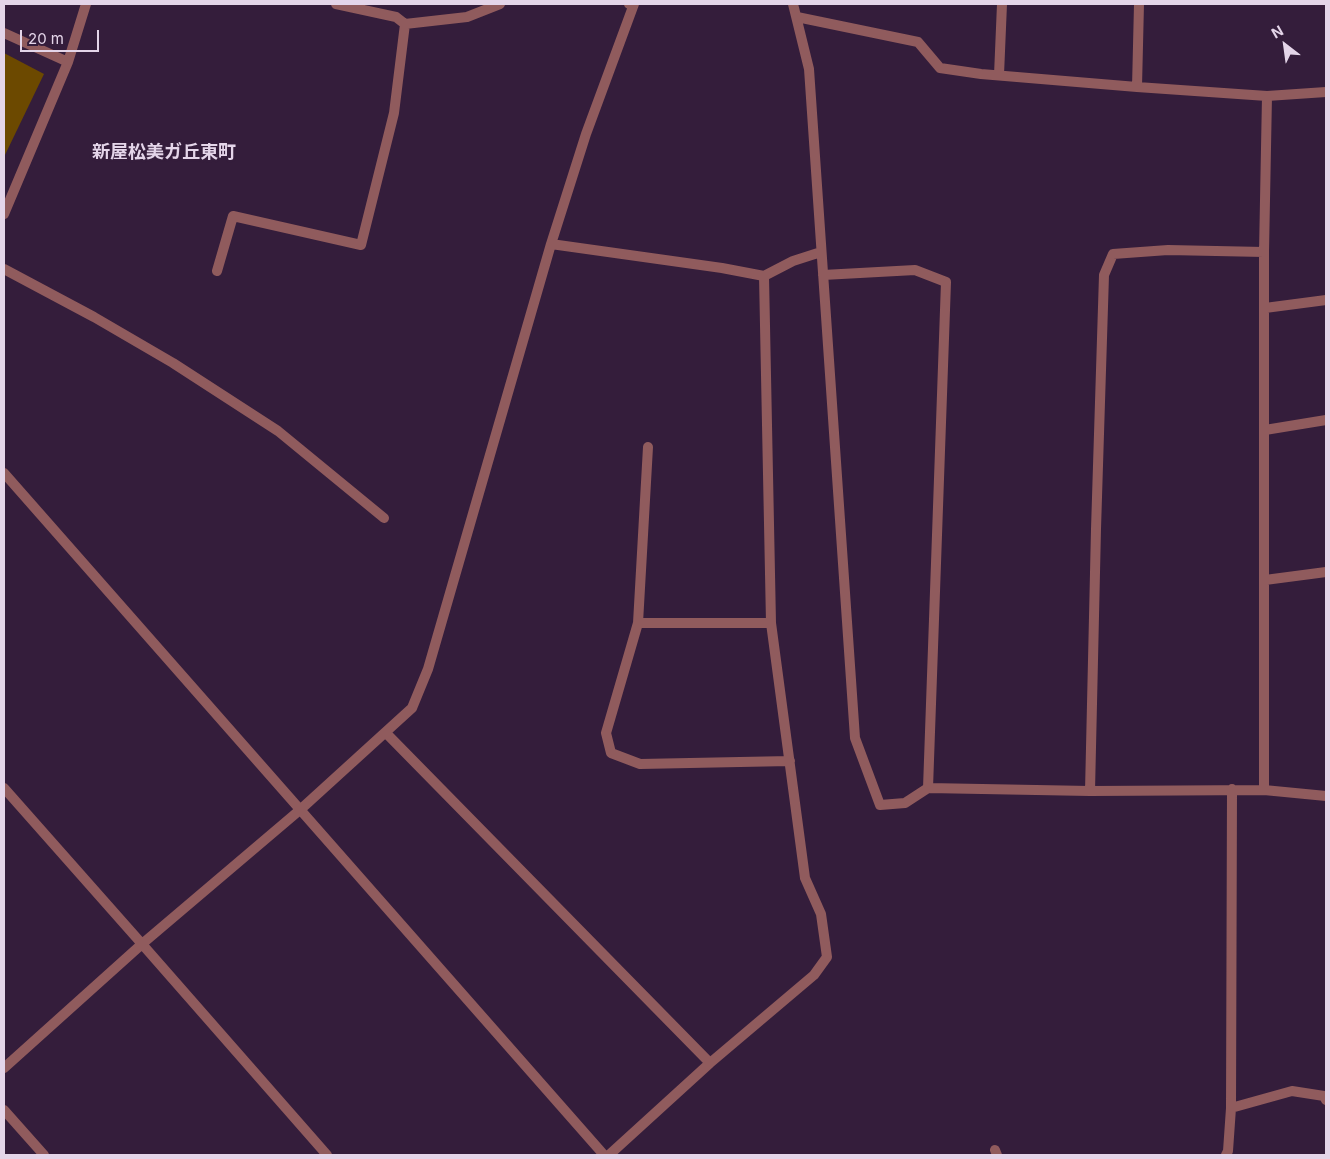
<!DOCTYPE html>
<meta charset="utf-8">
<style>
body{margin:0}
#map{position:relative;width:1330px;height:1159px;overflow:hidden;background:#341d3b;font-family:Inter,sans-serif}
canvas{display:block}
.frame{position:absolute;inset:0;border:5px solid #e4d5e9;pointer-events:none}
.north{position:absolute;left:1260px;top:20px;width:50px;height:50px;-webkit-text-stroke:4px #341d3b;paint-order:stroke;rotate:330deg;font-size:14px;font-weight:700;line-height:20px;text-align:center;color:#e4d5e9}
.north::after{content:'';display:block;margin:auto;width:18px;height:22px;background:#e4d5e9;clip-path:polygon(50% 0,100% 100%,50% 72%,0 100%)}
.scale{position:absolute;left:20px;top:30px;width:79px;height:22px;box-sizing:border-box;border:2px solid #e4d5e9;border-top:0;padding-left:6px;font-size:15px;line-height:18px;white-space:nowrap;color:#e4d5e9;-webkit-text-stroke:4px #341d3b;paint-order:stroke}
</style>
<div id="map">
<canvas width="1330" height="1159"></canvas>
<div class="frame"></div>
<div class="north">N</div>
<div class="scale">20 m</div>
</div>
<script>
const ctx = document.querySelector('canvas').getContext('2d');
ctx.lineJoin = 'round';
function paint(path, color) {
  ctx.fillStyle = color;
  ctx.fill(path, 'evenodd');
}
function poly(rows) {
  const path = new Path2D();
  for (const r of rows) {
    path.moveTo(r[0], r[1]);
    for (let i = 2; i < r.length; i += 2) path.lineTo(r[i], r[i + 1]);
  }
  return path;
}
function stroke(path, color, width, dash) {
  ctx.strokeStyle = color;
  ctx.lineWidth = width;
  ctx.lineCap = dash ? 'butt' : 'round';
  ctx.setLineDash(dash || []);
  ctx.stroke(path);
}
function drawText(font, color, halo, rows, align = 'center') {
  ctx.font = font + ' Inter,"Noto Sans JP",sans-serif';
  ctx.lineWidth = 5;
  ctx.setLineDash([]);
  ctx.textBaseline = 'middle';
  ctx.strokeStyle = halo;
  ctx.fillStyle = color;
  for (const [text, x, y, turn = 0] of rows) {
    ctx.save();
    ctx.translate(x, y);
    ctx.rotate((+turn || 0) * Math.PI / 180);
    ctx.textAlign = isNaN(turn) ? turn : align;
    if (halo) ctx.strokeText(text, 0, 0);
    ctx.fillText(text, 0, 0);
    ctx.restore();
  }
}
paint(poly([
 [4,53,44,74,4,157]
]), '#6c4900');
stroke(poly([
 [793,4,809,69,855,738,880,805,905,803,928,788,1090,791,1264,790,1326,796],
 [797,17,918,42,940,68,981,74,1137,87,1267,96,1326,92],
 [405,24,467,17,500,4],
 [4,33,68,62],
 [999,75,1002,4],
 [1137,87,1139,4],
 [4,214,68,62,86,4],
 [551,244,586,134,634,4,629,4],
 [4,269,94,317,173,363,278,431,384,518],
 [217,271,233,216,361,245,394,113,405,24,396,17,336,4],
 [823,275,915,270,946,282,928,788],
 [1265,308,1326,300],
 [1265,430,1326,420],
 [648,447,638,623,606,733,611,753,640,764,790,761],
 [4,473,604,1155],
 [1265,580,1326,572],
 [638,623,771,623],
 [386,733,710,1063],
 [4,788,142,944,327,1155],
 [1264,790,1264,252,1267,96],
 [1090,791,1096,529,1104,275,1113,254,1168,250,1264,252],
 [4,1068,142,944,301,809,412,708,428,669,551,244,722,268,764,276],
 [1231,1108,1292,1091,1324,1096,1326,1100],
 [4,1110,44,1155],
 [995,1150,997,1155],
 [609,1155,710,1063,814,975,827,957,821,914,805,878,771,623,764,276,793,261,821,252],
 [1226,1155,1228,1151,1231,1108,1232,789]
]), '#905b5d', 10);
drawText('bold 18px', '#e4d5e9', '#341d3b', [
 ["新屋松美ガ丘東町",164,153]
]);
</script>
